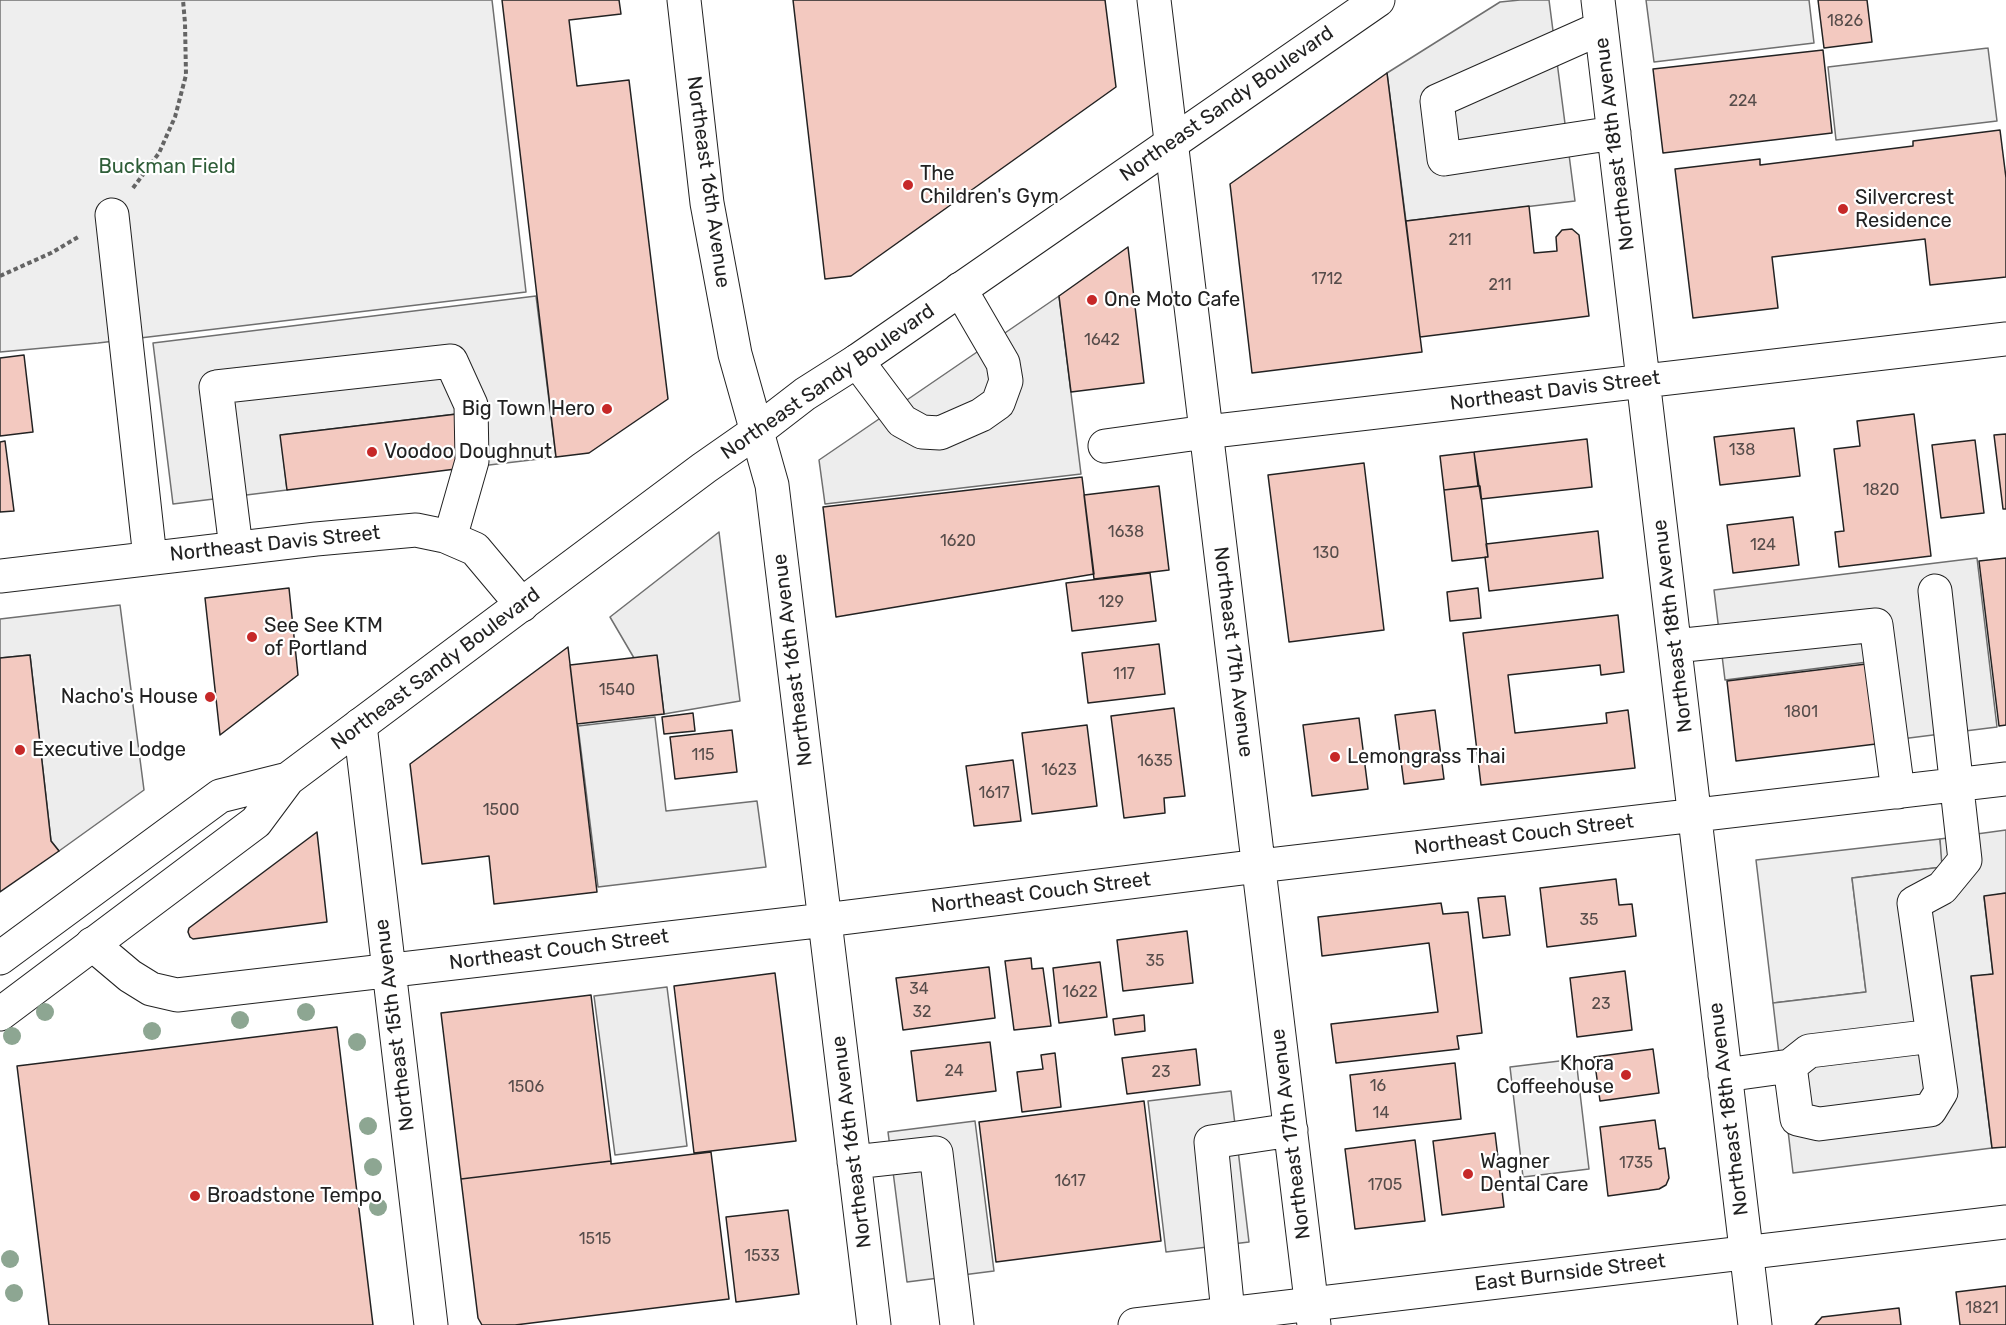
<!DOCTYPE html>
<style>
body{margin:0}
canvas{display:block;background:#fff}
</style>
<canvas width="2006" height="1325"></canvas>
<script>
const ctx = document.querySelector('canvas').getContext('2d');
ctx.lineJoin = 'round';
function paint(path, color) {
  ctx.fillStyle = color;
  ctx.fill(path, 'evenodd');
}
function poly(rows) {
  const path = new Path2D();
  for (const r of rows) {
    path.moveTo(r[0], r[1]);
    for (let i = 2; i < r.length; i += 2) path.lineTo(r[i], r[i + 1]);
  }
  return path;
}
function stroke(path, color, width, dash) {
  ctx.strokeStyle = color;
  ctx.lineWidth = width;
  ctx.lineCap = dash ? 'butt' : 'round';
  ctx.setLineDash(dash || []);
  ctx.stroke(path);
}
function drawText(font, color, halo, rows, align = 'center') {
  ctx.font = font + ' Rubik,sans-serif';
  ctx.lineWidth = 4.5;
  ctx.setLineDash([]);
  ctx.textBaseline = 'middle';
  ctx.strokeStyle = halo;
  ctx.fillStyle = color;
  for (const [text, x, y, turn = 0] of rows) {
    ctx.save();
    ctx.translate(x, y);
    ctx.rotate((+turn || 0) * Math.PI / 180);
    ctx.textAlign = isNaN(turn) ? turn : align;
    if (halo) ctx.strokeText(text, 0, 0);
    ctx.fillText(text, 0, 0);
    ctx.restore();
  }
}
const green = poly([
 [0,0,492,0,526,292,98,343,0,352,0,0],
 [1940,839,1943,867,1852,878,1866,992,1773,1003,1756,860,1940,839]
]);
paint(green, '#eee');
stroke(green, '#6f6f6f', 1.5);
const parking = poly([
 [1520,0,1549,0,1575,201,1406,221,1387,73,1500,2,1520,0],
 [1646,0,1809,0,1814,43,1654,62,1646,0],
 [1988,48,1997,121,1836,140,1828,67,1988,48],
 [536,296,556,457,464,468,456,414,281,435,287,490,173,504,153,343,536,296],
 [1059,296,1081,474,825,504,819,460,1059,296],
 [719,532,740,701,664,714,657,656,634,658,610,617,719,532],
 [1977,558,1997,727,1901,739,1891,659,1725,680,1714,590,1977,558],
 [120,605,144,790,59,851,51,841,30,655,0,658,0,619,120,605],
 [655,717,666,811,757,801,766,867,598,887,578,726,655,717],
 [2006,830,2006,893,1984,897,1993,974,1971,977,1992,1148,1793,1173,1773,1003,1866,992,1852,878,1942,867,1940,839,2006,830],
 [667,987,687,1146,615,1155,594,996,667,987],
 [1576,1059,1589,1169,1523,1177,1510,1067,1576,1059],
 [1231,1091,1249,1242,1166,1252,1148,1101,1231,1091],
 [975,1121,994,1271,907,1282,888,1132,975,1121]
]);
paint(parking, '#ededed');
stroke(parking, '#6f6f6f', 1.5);
const building = poly([
 [502,0,619,0,621,14,569,20,577,86,629,80,668,399,589,453,556,457,502,0],
 [793,0,1105,0,1116,87,851,276,825,279,793,0],
 [1818,0,1867,0,1872,42,1824,48,1818,0],
 [1823,50,1832,133,1663,153,1653,69,1823,50],
 [1387,73,1422,352,1252,373,1230,184,1387,73],
 [2000,130,2006,178,2006,277,1930,285,1925,239,1772,257,1778,308,1693,318,1675,169,1760,159,1760,165,1913,146,1913,141,2000,130],
 [1529,206,1534,253,1557,251,1556,237,1562,230,1572,229,1579,235,1589,316,1420,337,1406,221,1529,206],
 [1128,247,1144,383,1071,392,1059,296,1128,247],
 [24,355,33,432,0,436,0,358,24,355],
 [457,414,464,468,287,490,280,435,457,414],
 [1914,414,1931,556,1839,567,1835,532,1844,531,1834,449,1860,446,1857,421,1914,414],
 [1794,428,1800,476,1720,485,1714,437,1794,428],
 [2006,434,2006,509,2003,509,1994,435,2006,434],
 [1587,439,1592,487,1481,499,1474,452,1587,439],
 [1975,440,1984,513,1941,518,1932,445,1975,440],
 [5,441,14,511,0,512,0,442,5,441],
 [1474,452,1478,486,1444,490,1440,456,1474,452],
 [1364,463,1384,630,1289,642,1268,475,1364,463],
 [1082,477,1094,574,836,617,823,507,1082,477],
 [1159,486,1169,570,1094,579,1084,495,1159,486],
 [1480,486,1488,557,1452,561,1444,490,1480,486],
 [1793,517,1799,565,1733,573,1727,525,1793,517],
 [1598,531,1603,578,1489,591,1485,557,1488,557,1486,544,1598,531],
 [2006,558,2006,725,1999,726,1979,561,2006,558],
 [1150,573,1156,621,1072,631,1066,583,1150,573],
 [289,588,298,675,220,735,205,598,289,588],
 [1478,588,1481,618,1450,621,1447,592,1478,588],
 [1618,615,1624,672,1601,675,1600,665,1508,675,1515,733,1607,723,1606,713,1628,710,1635,768,1481,785,1463,633,1618,615],
 [1159,644,1165,694,1088,703,1082,653,1159,644],
 [568,647,597,892,494,904,489,856,422,864,410,764,568,647],
 [30,655,51,841,59,851,0,892,0,658,30,655],
 [657,655,664,714,577,724,570,665,657,655],
 [1866,664,1876,744,1736,761,1727,681,1866,664],
 [1174,708,1185,796,1164,798,1165,813,1124,818,1111,716,1174,708],
 [1435,710,1444,779,1404,784,1395,715,1435,710],
 [693,713,695,731,664,734,662,717,693,713],
 [1359,718,1368,789,1312,796,1303,725,1359,718],
 [1087,725,1097,806,1032,814,1022,733,1087,725],
 [732,730,737,772,675,779,670,737,732,730],
 [1013,760,1021,821,974,826,966,766,1013,760],
 [317,832,327,922,193,939,190,937,188,932,189,928,317,832],
 [1616,879,1619,905,1632,904,1636,936,1547,947,1540,888,1616,879],
 [2006,893,2006,1147,1992,1148,1971,976,1993,974,1984,896,2006,893],
 [1505,896,1510,935,1483,938,1478,898,1505,896],
 [1441,903,1443,914,1468,912,1482,1033,1457,1036,1459,1049,1336,1063,1331,1024,1438,1012,1429,943,1322,956,1318,917,1441,903],
 [1187,931,1193,983,1123,991,1117,940,1187,931],
 [1031,958,1032,969,1043,968,1051,1026,1014,1030,1005,961,1031,958],
 [1100,962,1107,1017,1059,1023,1053,968,1100,962],
 [989,967,995,1018,903,1030,896,978,989,967],
 [1625,971,1632,1030,1577,1037,1570,978,1625,971],
 [775,973,796,1141,694,1153,674,986,775,973],
 [591,995,611,1161,461,1179,441,1013,591,995],
 [1144,1015,1145,1031,1115,1035,1113,1019,1144,1015],
 [337,1027,373,1325,49,1325,17,1066,337,1027],
 [990,1042,996,1091,917,1101,911,1051,990,1042],
 [1196,1049,1200,1085,1127,1094,1122,1058,1196,1049],
 [1653,1049,1659,1093,1600,1101,1594,1057,1653,1049],
 [1055,1053,1061,1107,1022,1112,1017,1072,1043,1069,1041,1055,1055,1053],
 [1455,1063,1461,1119,1356,1131,1350,1075,1455,1063],
 [1144,1101,1161,1241,996,1262,979,1122,1144,1101],
 [1655,1120,1659,1149,1665,1148,1669,1178,1666,1185,1659,1189,1608,1196,1600,1127,1655,1120],
 [1495,1133,1504,1207,1442,1215,1433,1141,1495,1133],
 [1415,1140,1425,1221,1355,1229,1345,1149,1415,1140],
 [711,1152,729,1299,515,1325,482,1325,478,1318,461,1179,611,1161,611,1164,711,1152],
 [788,1210,799,1294,736,1302,726,1217,788,1210],
 [2006,1286,2006,1325,1960,1325,1956,1292,2006,1286],
 [1899,1308,1901,1325,1815,1325,1822,1317,1899,1308]
]);
paint(building, '#f3c9c0');
stroke(building, '#222', 1.5);
const minor = poly([
 [684,0,707,203,735,354,772,485,874,1325],
 [1154,0,1314,1325],
 [1598,0,1755,1325],
 [1601,28,1437,101,1444,159,1614,133],
 [112,215,150,558],
 [857,361,902,421,922,432,940,433,981,415,998,403,1006,381,1003,363,960,289],
 [1105,446,1206,432,2006,339],
 [236,548,216,387,451,361,471,405,472,461,450,538],
 [0,576,316,539,416,530,445,536,475,549,522,605],
 [1675,646,1876,625,1898,792],
 [360,725,431,1325],
 [92,944,130,976,151,989,177,995,825,920,1259,866,2006,779],
 [1933,1036,1809,1051,1790,1066,1797,1119,1819,1124,1930,1110,1941,1092,1914,903,1942,888,1965,860,1935,591],
 [1725,1075,1790,1066],
 [854,1162,936,1153,957,1325],
 [1228,1313,1211,1142,1291,1130]
]);
const major = poly([
 [0,958,220,796,288,779],
 [0,1014,256,822,288,779,704,468,757,431,805,394,857,361,1378,0],
 [1135,1325,2006,1222]
]);
stroke(minor, '#222', 35);
stroke(major, '#222', 35);
stroke(poly([
 [133,188,159,153,175,117,186,75,185,23,183,0],
 [0,276,51,253,80,236]
]), '#646464', 4, [4.5, 3]);
stroke(minor, '#fff', 33);
stroke(major, '#fff', 33);
ctx.fillStyle = '#8da692';
for (const [x, y] of [
 [45,1012],
 [306,1012],
 [240,1020],
 [152,1031],
 [12,1036],
 [357,1042],
 [368,1126],
 [373,1167],
 [378,1207],
 [10,1259],
 [14,1293]
]) {
  ctx.beginPath();
  ctx.arc(x, y, 9, 0, 2 * Math.PI);
  ctx.fill();
}
for (const [x, y, r, color] of [
 [908,185,6,"#c62828"],
 [1843,209,6,"#c62828"],
 [1092,300,6,"#c62828"],
 [607,409,6,"#c62828"],
 [372,452,6,"#c62828"],
 [252,637,6,"#c62828"],
 [210,697,6,"#c62828"],
 [20,750,6,"#c62828"],
 [1335,757,6,"#c62828"],
 [1626,1075,6,"#c62828"],
 [1468,1174,6,"#c62828"],
 [195,1196,6,"#c62828"]
]) {
  const dot = new Path2D();
  dot.arc(x, y, r, 0, 2 * Math.PI);
  ctx.fillStyle = color;
  ctx.fill(dot);
  stroke(dot, '#fff', 2);
}
drawText('16px', '#564c4a', null, [
 ["1826",1845,21],
 ["224",1743,101],
 ["211",1460,240],
 ["1712",1327,279],
 ["211",1500,285],
 ["1642",1102,340],
 ["138",1742,450],
 ["1820",1881,490],
 ["1638",1126,532],
 ["1620",958,541],
 ["124",1763,545],
 ["130",1326,553],
 ["129",1111,602],
 ["117",1124,674],
 ["1540",617,690],
 ["1801",1801,712],
 ["115",703,755],
 ["1635",1155,761],
 ["1623",1059,770],
 ["1617",994,793],
 ["1500",501,810],
 ["35",1589,920],
 ["35",1155,961],
 ["34",919,989],
 ["1622",1080,992],
 ["23",1601,1004],
 ["32",922,1012],
 ["24",954,1071],
 ["23",1161,1072],
 ["16",1378,1086],
 ["1506",526,1087],
 ["14",1381,1113],
 ["1735",1636,1163],
 ["1617",1070,1181],
 ["1705",1385,1185],
 ["1515",595,1239],
 ["1533",762,1256],
 ["1821",1982,1308]
]);
drawText('20px', '#222', '#fff', [
 ["Northeast Sandy Boulevard",1227,104,-35],
 ["Northeast 18th Avenue",1615,144,-97],
 ["Northeast 16th Avenue",708,182,82],
 ["Northeast Sandy Boulevard",828,382,-35],
 ["Northeast Davis Street",1555,391,-7],
 ["Northeast Davis Street",275,544,-6],
 ["Northeast 18th Avenue",1673,626,-97],
 ["Northeast 17th Avenue",1233,652,83],
 ["Northeast 16th Avenue",793,660,-97],
 ["Northeast Sandy Boulevard",436,669,-37],
 ["Northeast Couch Street",1524,835,-7],
 ["Northeast Couch Street",1041,893,-7],
 ["Northeast Couch Street",559,950,-7],
 ["Northeast 15th Avenue",395,1025,-97],
 ["Northeast 18th Avenue",1729,1109,-97],
 ["Northeast 17th Avenue",1291,1134,-97],
 ["Northeast 16th Avenue",852,1142,-97],
 ["East Burnside Street",1570,1273,-7]
]);
drawText('20px', '#2f5e38', '#fff', [
 ["Buckman Field",167,167]
]);
drawText('20px', '#222', '#fff', [
 ["The",920,174],
 ["Children's Gym",920,197],
 ["Silvercrest",1855,198],
 ["Residence",1855,221],
 ["One Moto Cafe",1104,300],
 ["Big Town Hero",595,409,"right"],
 ["Voodoo Doughnut",384,452],
 ["See See KTM",264,626],
 ["of Portland",264,649],
 ["Nacho's House",198,697,"right"],
 ["Executive Lodge",32,750],
 ["Lemongrass Thai",1347,757],
 ["Khora",1614,1064,"right"],
 ["Coffeehouse",1614,1087,"right"],
 ["Wagner",1480,1162],
 ["Dental Care",1480,1185],
 ["Broadstone Tempo",207,1196]
], 'left');
</script>
